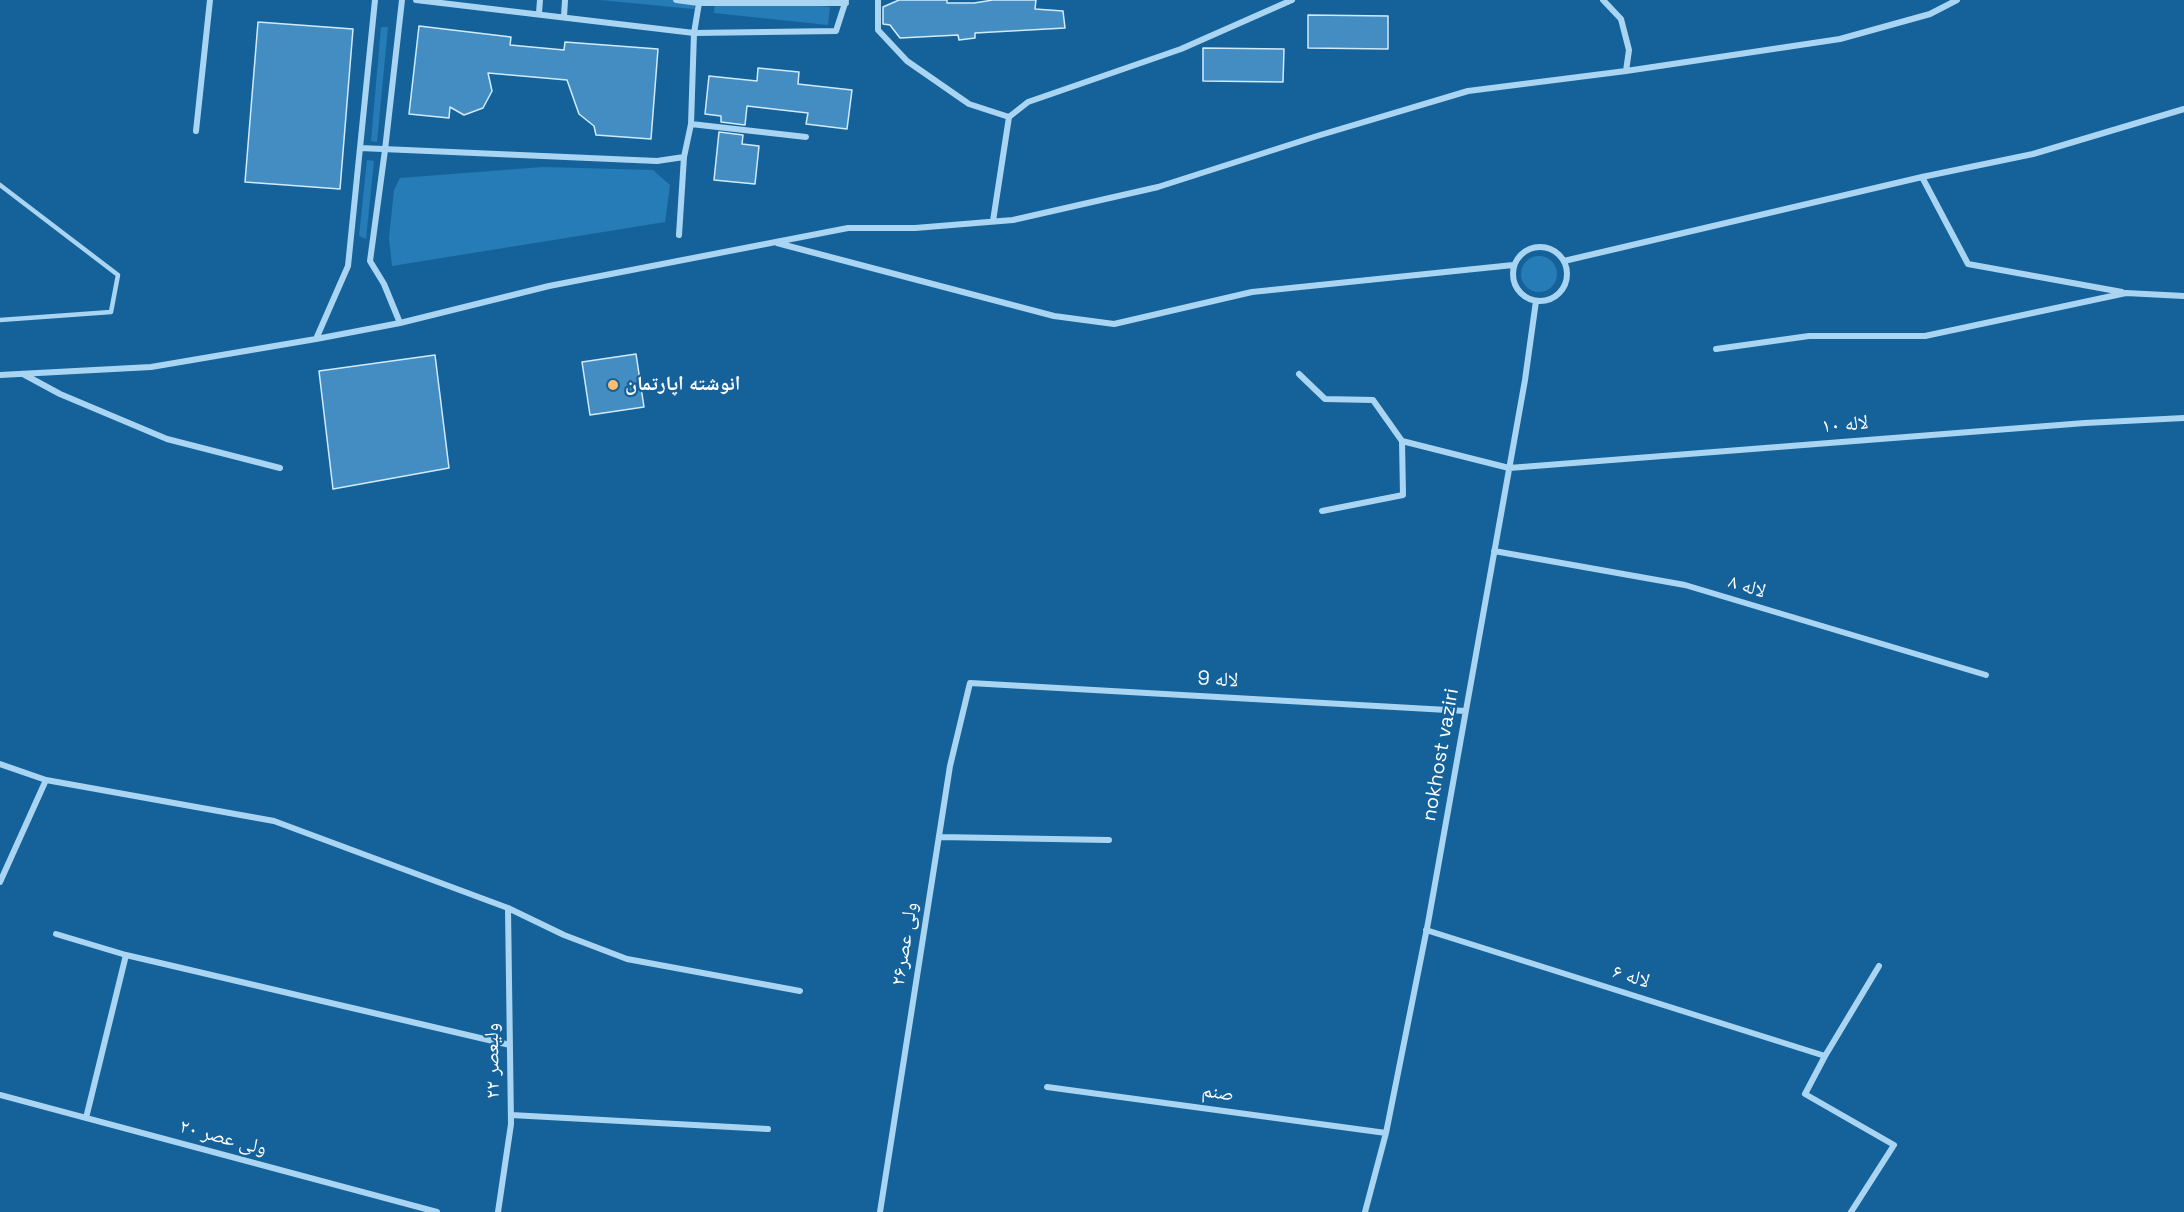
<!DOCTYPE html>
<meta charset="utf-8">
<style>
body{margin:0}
canvas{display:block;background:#15629a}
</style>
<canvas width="2184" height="1212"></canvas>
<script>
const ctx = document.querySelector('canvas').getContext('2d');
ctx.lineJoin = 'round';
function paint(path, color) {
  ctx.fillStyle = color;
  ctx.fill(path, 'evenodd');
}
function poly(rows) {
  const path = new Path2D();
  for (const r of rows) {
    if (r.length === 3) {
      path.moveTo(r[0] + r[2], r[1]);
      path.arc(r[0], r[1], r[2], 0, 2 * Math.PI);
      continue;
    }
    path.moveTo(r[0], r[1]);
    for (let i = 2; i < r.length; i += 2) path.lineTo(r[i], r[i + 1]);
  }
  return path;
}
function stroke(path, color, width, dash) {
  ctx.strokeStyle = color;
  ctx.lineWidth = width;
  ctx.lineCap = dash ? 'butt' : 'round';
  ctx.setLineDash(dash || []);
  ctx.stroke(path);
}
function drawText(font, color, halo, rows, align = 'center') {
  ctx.font = font + ' "Space Grotesk","Noto Naskh Arabic",sans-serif';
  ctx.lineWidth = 4.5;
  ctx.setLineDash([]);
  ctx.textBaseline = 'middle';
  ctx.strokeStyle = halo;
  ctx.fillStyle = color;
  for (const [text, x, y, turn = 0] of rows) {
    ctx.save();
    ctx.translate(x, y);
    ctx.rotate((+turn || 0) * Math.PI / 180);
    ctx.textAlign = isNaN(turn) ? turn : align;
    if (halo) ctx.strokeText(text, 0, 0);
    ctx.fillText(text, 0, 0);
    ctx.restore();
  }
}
paint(poly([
 [599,0,695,0,694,9],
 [715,0,767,0,830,7,828,25,714,13],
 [381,27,388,27,377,142,371,141],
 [367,160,374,161,366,239,359,236],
 [543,167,653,170,670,185,665,222,392,266,389,238,394,190,400,178],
 [1539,274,18]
]), '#257cb6');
const building = poly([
 [899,0,947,0,947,3,974,3,993,0,1036,0,1035,9,1063,11,1065,28,975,33,975,38,959,40,958,35,900,38,890,25,883,24,883,7,899,0],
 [1308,15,1388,16,1388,49,1308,48,1308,15],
 [258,22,353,29,340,189,245,182,258,22],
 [419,26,511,37,510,45,564,50,565,42,658,49,651,139,596,135,594,126,579,114,567,80,488,73,492,91,483,108,464,115,450,107,449,118,409,114,419,26],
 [1203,48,1284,49,1283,82,1203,81,1203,48],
 [758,68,799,72,798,84,852,90,847,129,806,124,808,113,747,106,745,125,721,122,721,116,705,114,709,76,757,81,758,68],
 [719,132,743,135,742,144,759,146,755,184,714,180,719,132],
 [636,354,644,407,590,415,582,362,636,354],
 [435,355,449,468,333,489,319,371,435,355]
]);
paint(building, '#438dc2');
stroke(building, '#d1ebfd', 1.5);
stroke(poly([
 [0,185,118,275,111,312,0,320]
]), '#aad5f2', 4.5);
stroke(poly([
 [416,0,694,33,836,31,846,0],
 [676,0,699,3,846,3],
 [878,0,878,30,907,61,969,104,1009,117],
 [1603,0,1621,19,1629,50,1626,71],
 [539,13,540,0],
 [564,17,565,0],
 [691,124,806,137],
 [196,131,210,0],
 [360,148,657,161,684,157],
 [1922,177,1968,264,2122,292],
 [993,221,1009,117,1028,102,1181,49,1292,0],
 [679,235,684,157,691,124,694,33,699,3],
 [777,243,1054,316,1114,324,1252,292,1513,265],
 [1540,274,27],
 [1564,261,1922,177,2033,154,2184,109],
 [400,323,384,284,370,261,385,150,402,0],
 [316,339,348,266,375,0],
 [1716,349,1809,336,1925,336,2126,293,2184,296],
 [23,374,60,394,167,439,280,468],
 [1299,374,1325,399,1373,400,1402,441,1509,468,2085,423,2184,418],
 [0,375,151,367,316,339,400,323,549,286,848,228,915,228,1013,220,1158,187,1317,136,1468,91,1626,71,1840,39,1930,14,1957,0],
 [1322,511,1403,495,1402,441],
 [1494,551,1685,585,1986,675],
 [0,764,46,780,274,821,508,908,564,935,627,959,800,991],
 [939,837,1109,840],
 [0,882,46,780],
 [1426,930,1825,1056],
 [56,934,126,955,510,1045],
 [1047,1087,1386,1133],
 [0,1095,437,1212],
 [511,1115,768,1129],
 [86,1118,126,955],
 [498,1212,511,1124,508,908],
 [880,1212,950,766,970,683,1465,711],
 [1365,1212,1386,1133,1428,923,1525,380,1536,301],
 [1851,1212,1894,1145,1805,1094,1825,1056,1879,966]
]), '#aad5f2', 6);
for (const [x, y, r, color] of [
 [613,385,6,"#ffbf6b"]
]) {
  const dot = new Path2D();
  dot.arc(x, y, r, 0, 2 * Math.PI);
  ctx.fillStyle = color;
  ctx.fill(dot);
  stroke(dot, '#15629a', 2);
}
drawText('bold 20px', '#fff', '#15629a', [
 ["انوشته اپارتمان",625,385]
], 'left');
drawText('20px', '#fff', '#15629a', [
 ["لاله ۱۰",1845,425,-5],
 ["لاله ۸",1747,587,17],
 ["لاله 9",1218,680,3],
 ["nokhost vaziri",1441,755,-80],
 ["ولی عصر۲۶",905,944,-81],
 ["لاله ۶",1631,977,17],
 ["ولیعصر ۲۲",493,1061,-91],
 ["صنم",1218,1093,8],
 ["ولی عصر ۲۰",223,1138,15]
]);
</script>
